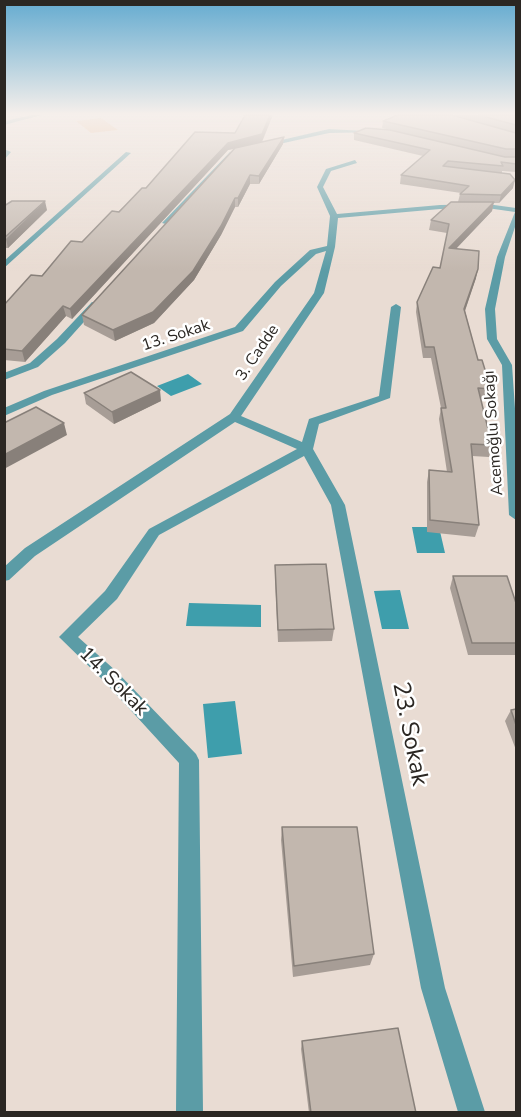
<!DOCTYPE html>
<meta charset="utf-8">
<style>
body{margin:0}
#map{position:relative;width:521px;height:1117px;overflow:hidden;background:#e9dcd3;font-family:"Nunito Sans",sans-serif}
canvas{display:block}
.frame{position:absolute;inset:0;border:6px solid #2b2723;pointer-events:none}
</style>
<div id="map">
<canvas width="521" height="1117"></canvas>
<div class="frame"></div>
</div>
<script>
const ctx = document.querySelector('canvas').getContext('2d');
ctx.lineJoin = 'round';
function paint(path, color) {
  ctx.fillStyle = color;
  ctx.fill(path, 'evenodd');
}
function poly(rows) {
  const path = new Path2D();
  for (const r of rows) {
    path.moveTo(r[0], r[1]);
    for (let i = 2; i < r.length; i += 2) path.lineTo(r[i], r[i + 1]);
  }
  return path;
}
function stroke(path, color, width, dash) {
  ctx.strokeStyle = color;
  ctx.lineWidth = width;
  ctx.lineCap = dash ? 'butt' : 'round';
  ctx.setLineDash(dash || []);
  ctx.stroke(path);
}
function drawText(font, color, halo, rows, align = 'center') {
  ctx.font = font + ' "Nunito Sans",sans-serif';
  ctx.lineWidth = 5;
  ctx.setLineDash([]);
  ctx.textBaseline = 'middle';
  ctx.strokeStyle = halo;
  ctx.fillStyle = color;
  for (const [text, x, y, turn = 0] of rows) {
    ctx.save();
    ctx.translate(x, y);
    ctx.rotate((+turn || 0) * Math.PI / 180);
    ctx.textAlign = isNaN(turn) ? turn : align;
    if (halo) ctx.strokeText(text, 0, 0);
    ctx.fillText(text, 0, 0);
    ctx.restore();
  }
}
paint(poly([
 [101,118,118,130,91,133,76,121]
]), '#eab488');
paint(poly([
 [188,374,202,384,171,396,157,386],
 [412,527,439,527,445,553,417,553],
 [400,590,409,629,382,629,374,591],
 [189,603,261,605,261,627,186,626],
 [235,701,242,754,208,758,203,704]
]), '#3e9eac');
paint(poly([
 [32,115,42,115,4,125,4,121,32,115],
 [329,129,382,132,329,133,234,154,169,225,162,223,230,152,329,129],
 [4,149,11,152,4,160,4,149],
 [126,152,131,153,4,268,4,261,126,152],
 [355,160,357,163,331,171,323,187,337,214,440,205,487,204,516,208,516,224,505,257,495,309,497,339,512,365,516,423,516,520,509,515,502,365,487,339,485,309,497,257,515,212,487,208,440,209,338,218,335,247,324,293,241,416,302,442,309,419,379,396,391,307,396,304,401,307,390,398,319,424,313,449,345,505,445,988,485,1112,458,1112,421,988,331,505,304,456,159,535,117,599,78,637,116,671,196,754,199,760,203,1112,176,1112,179,763,104,681,59,637,105,591,149,529,297,449,235,422,35,556,9,580,4,581,4,567,25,548,230,414,314,293,326,251,316,254,281,286,243,331,52,395,4,416,4,408,44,391,235,327,275,282,310,250,327,246,330,216,317,187,326,169,355,160],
 [92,302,100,304,65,343,38,367,4,380,4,373,30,363,57,339,92,302]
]), '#5b9ca6');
paint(poly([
 [452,115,516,115,516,133],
 [383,121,516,133,516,172,502,171,502,173,513,188,499,203,493,203,492,211,456,249,476,278,465,311,478,360,491,389,488,400,481,400,492,445,489,457,472,456,479,525,475,537,427,532,427,482,429,470,447,472,439,419,441,408,431,358,423,358,416,312,417,302,440,268,447,233,429,230,431,220,458,202,460,194,461,193,400,184,401,175,423,156,354,140,354,133,390,130,382,128],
 [195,132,262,142,284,137,283,144,259,184,250,184,238,207,235,207,221,235,194,280,154,323,115,341,84,325,82,315,234,149,228,150,72,319,66,316,25,362,4,360,4,305,42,276,146,188],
 [4,206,47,210,8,248,4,248],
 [84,393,161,401,114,424,86,404],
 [275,565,334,629,332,641,278,642,275,577],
 [453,576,516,603,516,655,468,655,450,588],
 [516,709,516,750,505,721,511,710],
 [282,827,374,954,370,965,293,977,281,840],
 [302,1041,416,1113,309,1113,301,1049]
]), '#a79d96');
paint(poly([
 [270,115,273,115,262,142,228,150,72,319,70,309,228,143],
 [284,137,283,144,259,184,259,176],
 [250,175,250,184,238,207,238,198],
 [515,180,513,188,499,203,501,195],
 [235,198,235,207,221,235,194,280,154,323,115,341,113,330],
 [45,201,47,210,8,248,6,239],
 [494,202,492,211,447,258,449,248],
 [478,269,476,278,462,319,464,309],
 [63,306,66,316,25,362,22,351],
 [160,390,161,401,114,424,112,412],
 [64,423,67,435,4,469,4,455]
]), '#88807a');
const building = poly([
 [245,115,270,115,262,134,228,143,70,309,63,306,22,351,4,349,4,305,31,275,42,276,71,241,82,242,112,211,119,212,142,188,146,188,195,132,235,133,245,115],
 [398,115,452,115,516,133,516,149,506,149,383,121,398,115],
 [478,115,516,115,516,125,478,115],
 [366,128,390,130,505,157,516,157,516,164,501,162,503,166,448,161,443,166,510,174,515,180,501,195,460,194,469,186,401,175,430,150,354,133,366,128],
 [284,137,259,176,250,175,238,198,235,198,221,226,193,271,153,312,113,330,82,315,235,148,284,137],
 [12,201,45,201,4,238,4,206,12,201],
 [451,202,494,202,449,248,479,251,478,269,464,309,478,360,482,360,491,389,478,388,492,445,471,444,479,525,430,520,429,470,452,472,441,408,446,408,434,347,425,347,417,302,433,267,440,268,449,224,431,220,451,202],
 [131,372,160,390,112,412,84,393,131,372],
 [36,407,64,423,4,455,4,423,36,407],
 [326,564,334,629,278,630,275,565,326,564],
 [453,576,507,576,516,603,516,643,472,643,453,576],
 [516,709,516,725,511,710,516,709],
 [282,827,357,827,374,954,294,966,282,827],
 [398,1028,416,1113,311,1113,302,1041,398,1028]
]);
paint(building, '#c2b7ae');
stroke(building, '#88807a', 1.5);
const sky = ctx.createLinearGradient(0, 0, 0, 271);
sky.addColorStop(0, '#64abd0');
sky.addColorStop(0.42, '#f5efeb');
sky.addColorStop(1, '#f5efeb00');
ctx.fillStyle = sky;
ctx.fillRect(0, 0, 521, 271);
drawText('16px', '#2b2723', '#fff', [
 ["13. Sokak",176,336,-18],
 ["3. Cadde",258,353,-56],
 ["Acemoğlu Sokağı",494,433,-94]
]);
drawText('20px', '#2b2723', '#fff', [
 ["14. Sokak",113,682,45]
]);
drawText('24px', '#2b2723', '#fff', [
 ["23. Sokak",409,734,79]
]);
</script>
